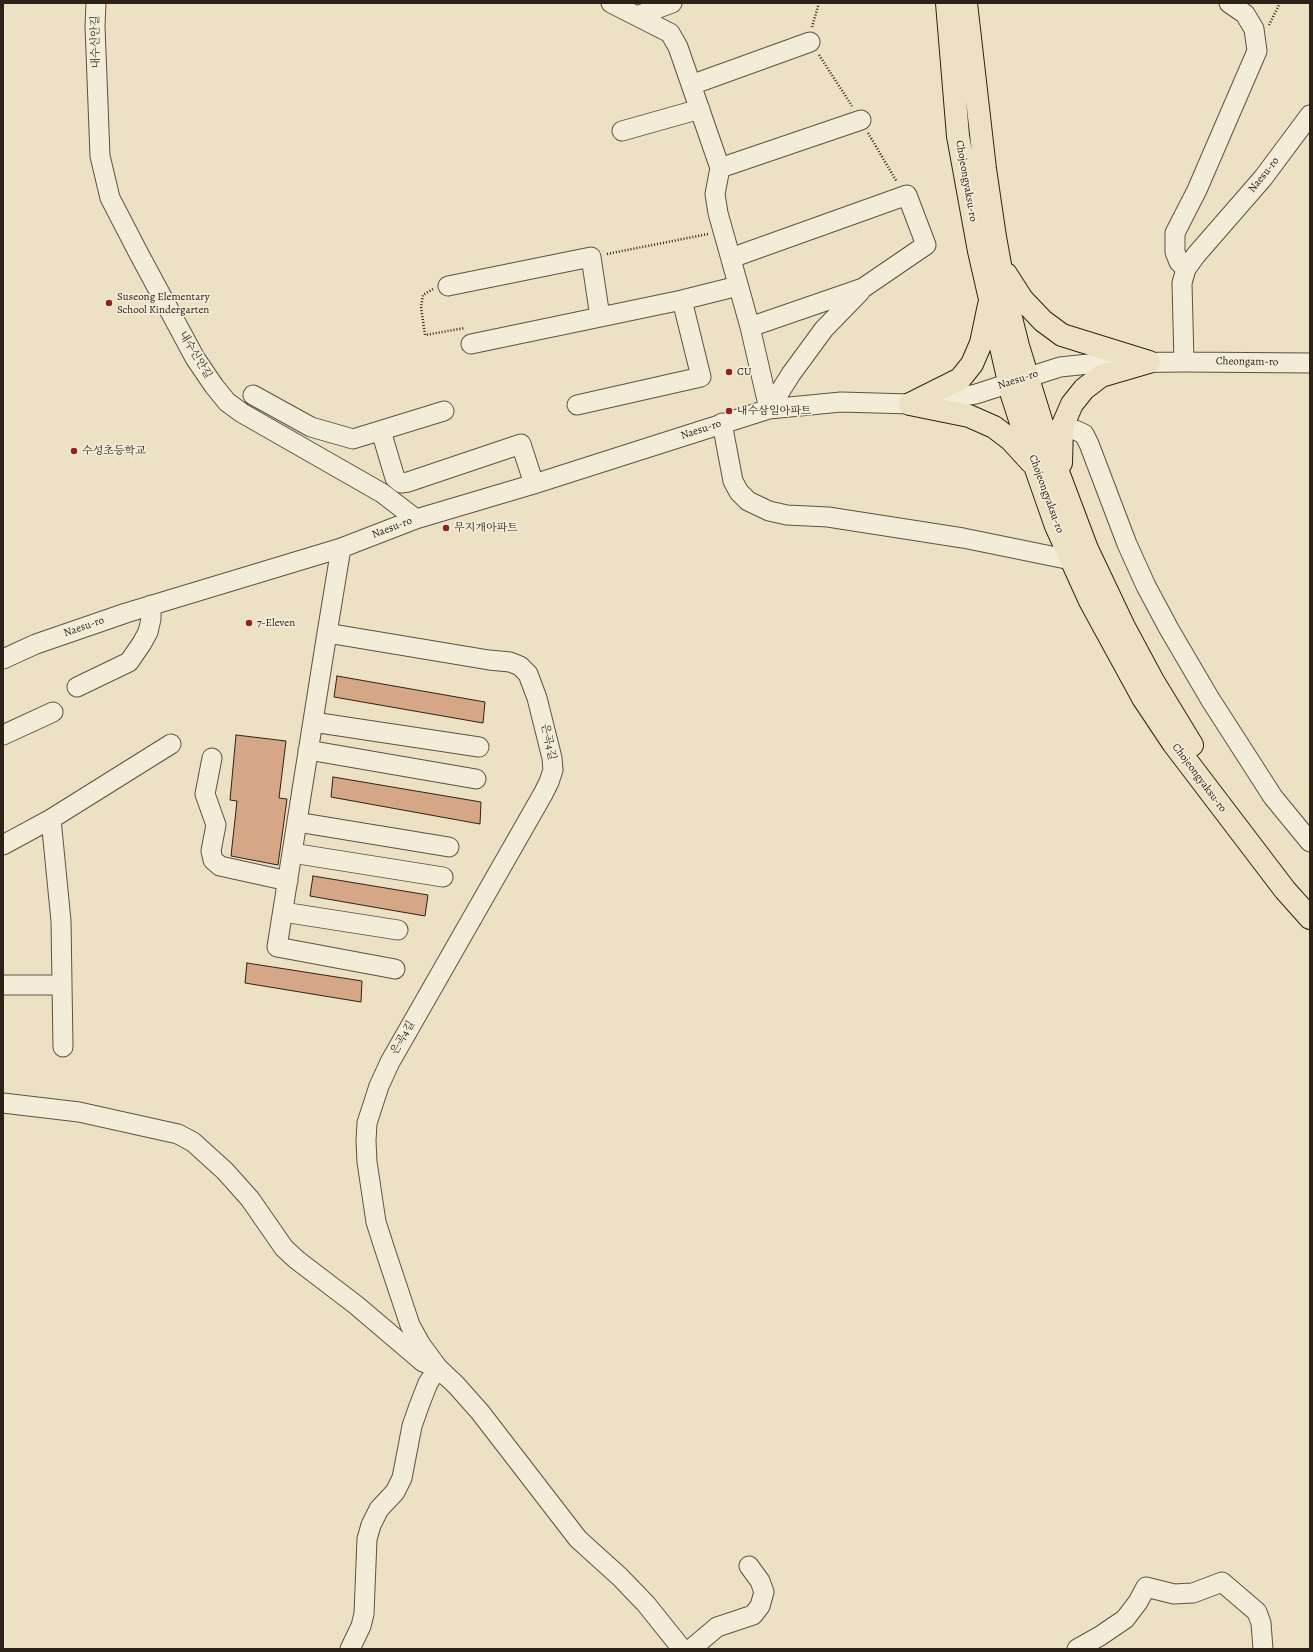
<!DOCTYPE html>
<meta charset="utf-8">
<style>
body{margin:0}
#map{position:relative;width:1313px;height:1652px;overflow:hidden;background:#ede1c4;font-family:Alegreya,serif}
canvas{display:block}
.frame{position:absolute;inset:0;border:4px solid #2d2217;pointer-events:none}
</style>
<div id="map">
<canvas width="1313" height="1652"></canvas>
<div class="frame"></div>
</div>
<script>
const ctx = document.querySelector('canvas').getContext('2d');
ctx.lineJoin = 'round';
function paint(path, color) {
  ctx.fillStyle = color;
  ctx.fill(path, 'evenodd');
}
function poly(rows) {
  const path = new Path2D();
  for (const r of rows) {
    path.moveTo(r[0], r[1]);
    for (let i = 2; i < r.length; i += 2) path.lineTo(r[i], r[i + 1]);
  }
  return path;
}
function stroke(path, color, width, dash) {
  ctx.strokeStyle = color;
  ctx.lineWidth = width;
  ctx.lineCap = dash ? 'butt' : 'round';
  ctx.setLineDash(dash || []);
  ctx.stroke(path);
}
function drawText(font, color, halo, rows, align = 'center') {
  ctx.font = font + ' Alegreya,"Noto Serif KR",serif';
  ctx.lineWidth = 3.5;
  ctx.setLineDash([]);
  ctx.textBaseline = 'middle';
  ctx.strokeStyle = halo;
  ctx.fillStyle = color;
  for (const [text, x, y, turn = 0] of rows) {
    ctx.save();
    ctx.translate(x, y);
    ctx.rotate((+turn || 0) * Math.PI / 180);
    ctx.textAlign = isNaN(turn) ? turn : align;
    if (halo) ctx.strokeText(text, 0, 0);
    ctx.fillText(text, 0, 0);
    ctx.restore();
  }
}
const building = poly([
 [337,676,485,702,483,723,334,697,337,676],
 [236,735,286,741,279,798,287,799,278,865,231,856,237,801,230,800,236,735],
 [333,777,481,802,480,824,331,797,333,777],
 [313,876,428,895,425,916,310,896,313,876],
 [247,963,362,981,361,1002,245,983,247,963]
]);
paint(building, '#d6a786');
stroke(building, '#2d2217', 1);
const minor = poly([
 [96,3,95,26,100,156,110,198,139,254,195,358,214,386,227,402,242,413,382,493,416,519],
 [611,3,670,33,678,47,720,168,715,194,718,213,750,327,769,409],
 [637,16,672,3],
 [691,85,810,42],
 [622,131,700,109],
 [720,168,861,120],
 [731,258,907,195,926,245,863,288,750,327],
 [1186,269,1179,262,1175,252,1175,233,1197,190,1257,51,1254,29,1245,14,1229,3],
 [448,286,591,257,600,317],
 [471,344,682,300,738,286],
 [1184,362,1182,283,1186,269,1196,255,1263,178,1310,115],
 [253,395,311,427,353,439,444,411],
 [577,405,701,377,682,300],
 [769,409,791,374,824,329,860,292],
 [722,423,733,481,739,492,748,501,769,511,787,515,828,517,963,538,1071,560],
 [1062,427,1075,430,1084,434,1089,444,1127,544,1146,586,1169,629,1210,699,1273,797,1310,842],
 [381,431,395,478,401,483,408,482,521,444,534,484],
 [341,548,327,633,489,660,510,662,520,666,528,674,537,698,552,758,553,770,549,782,543,794,390,1062,379,1086,367,1123,366,1141,367,1162,376,1222,385,1250,410,1325,421,1345,438,1368,456,1385,480,1412,578,1539,620,1577,646,1604,682,1649],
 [327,633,277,947,395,969],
 [3,659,36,644,126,613,341,548,416,519,534,484,769,409,841,402,910,404,949,399,976,394,1060,367,1098,363,1184,362,1310,363],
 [77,687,129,662,142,643,148,632,151,619,151,605],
 [313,722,479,747],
 [3,735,53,712],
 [308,750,476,779],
 [212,758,205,794,216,825,211,851,213,860,220,866,288,881],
 [51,819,61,921,63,1047],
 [297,822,449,847],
 [3,845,51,819,171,744],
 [292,853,443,877],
 [283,912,398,930],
 [3,985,61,985],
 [3,1103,79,1112,178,1134,193,1142,225,1171,250,1199,284,1248,297,1260,356,1305,423,1362,429,1364],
 [350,1649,361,1626,364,1614,367,1539,371,1525,379,1509,395,1492,402,1478,412,1426,419,1406,428,1383,438,1368],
 [691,1649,717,1627,753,1615,760,1606,764,1592,760,1581,749,1566],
 [1077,1649,1100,1636,1125,1619,1138,1602,1146,1587,1174,1594,1193,1593,1222,1582,1257,1612,1261,1623,1263,1649]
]);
const major = poly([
 [947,3,958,136,979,251,1012,395,1035,466,1056,526,1090,601,1143,698,1173,743,1285,890,1310,918],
 [966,3,985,169,995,237,1006,298,1018,346,1052,456,1087,549,1124,627,1153,681,1192,745],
 [1006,274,1022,299,1043,321,1062,335,1149,362],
 [910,404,969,416,994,427,1011,440,1031,462],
 [910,404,960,379,972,364,981,343,989,305],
 [1061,463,1062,427,1072,404,1084,389,1101,376,1149,362]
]);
stroke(minor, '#5d5242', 21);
stroke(major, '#2d2217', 24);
stroke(poly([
 [1269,25,1280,3],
 [812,27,819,3],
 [819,55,852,106],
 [868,133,897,182],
 [607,254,708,234],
 [433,289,423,295,421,307,425,335,465,328]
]), '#2d2217', 2.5, [1, 2]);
stroke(minor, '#f3ecd9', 19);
stroke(major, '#ede1c4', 22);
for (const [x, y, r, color] of [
 [109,303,4,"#8f2418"],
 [729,372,4,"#8f2418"],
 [729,411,4,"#8f2418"],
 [74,451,4,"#8f2418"],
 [446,528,4,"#8f2418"],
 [249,623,4,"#8f2418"]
]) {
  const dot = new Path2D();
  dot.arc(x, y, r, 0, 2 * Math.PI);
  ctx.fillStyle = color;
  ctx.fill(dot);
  stroke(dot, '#f3ecd9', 1.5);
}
drawText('11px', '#2d2217', '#f3ecd9', [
 ["내수신안길",96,42,-91],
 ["Naesu-ro",1264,175,-51],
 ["Chojeongyaksu-ro",966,181,80],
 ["내수신안길",195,355,59],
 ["Cheongam-ro",1247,362,1],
 ["Naesu-ro",1018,380,-18],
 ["Naesu-ro",701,430,-18],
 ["Chojeongyaksu-ro",1046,494,70],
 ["Naesu-ro",392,528,-21],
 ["Naesu-ro",84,627,-19],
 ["은곡4길",548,742,78],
 ["Chojeongyaksu-ro",1199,778,53],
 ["은곡4길",403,1038,-60]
]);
drawText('11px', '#2d2217', '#f3ecd9', [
 ["Suseong Elementary",117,297],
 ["School Kindergarten",117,310],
 ["CU",737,372],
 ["내수삼일아파트",737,411],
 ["수성초등학교",82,451],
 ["무지개아파트",454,528],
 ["7-Eleven",257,623]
], 'left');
</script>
